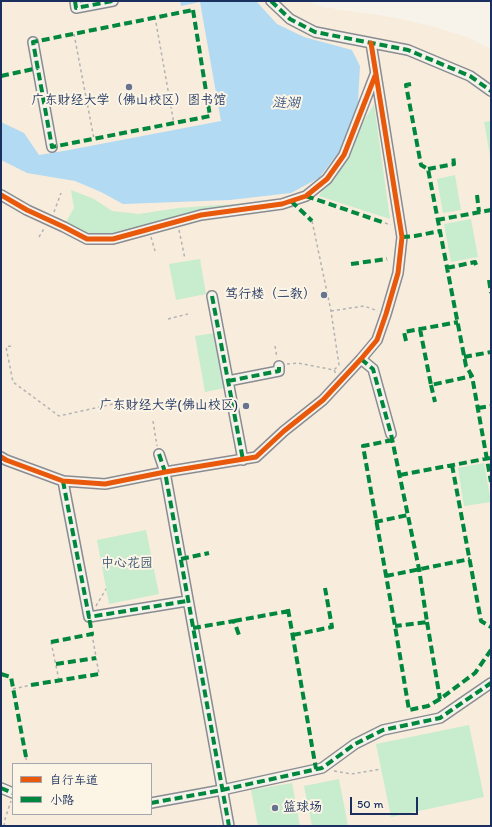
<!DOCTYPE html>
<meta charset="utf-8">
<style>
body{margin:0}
#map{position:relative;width:492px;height:827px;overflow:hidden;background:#f7f3ea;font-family:Itim,"LXGW WenKai TC",sans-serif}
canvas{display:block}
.frame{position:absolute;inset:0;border:2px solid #1b2f5e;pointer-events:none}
.legend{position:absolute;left:12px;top:763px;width:140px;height:52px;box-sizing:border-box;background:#fcf5e5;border:1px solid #a2a6af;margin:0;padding:5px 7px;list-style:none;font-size:12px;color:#1b2f5e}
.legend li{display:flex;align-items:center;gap:8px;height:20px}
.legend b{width:20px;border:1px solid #a2a6af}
.scale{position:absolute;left:350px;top:797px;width:68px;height:18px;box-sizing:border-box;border:2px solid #1b2f5e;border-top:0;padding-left:5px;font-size:12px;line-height:14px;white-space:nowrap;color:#1b2f5e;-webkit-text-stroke:3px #fcf5e5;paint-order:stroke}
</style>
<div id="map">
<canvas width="492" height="827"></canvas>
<div class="frame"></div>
<ul class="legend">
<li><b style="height:5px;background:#e8590c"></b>自行车道</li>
<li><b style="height:5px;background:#00873e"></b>小路</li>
</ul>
<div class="scale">50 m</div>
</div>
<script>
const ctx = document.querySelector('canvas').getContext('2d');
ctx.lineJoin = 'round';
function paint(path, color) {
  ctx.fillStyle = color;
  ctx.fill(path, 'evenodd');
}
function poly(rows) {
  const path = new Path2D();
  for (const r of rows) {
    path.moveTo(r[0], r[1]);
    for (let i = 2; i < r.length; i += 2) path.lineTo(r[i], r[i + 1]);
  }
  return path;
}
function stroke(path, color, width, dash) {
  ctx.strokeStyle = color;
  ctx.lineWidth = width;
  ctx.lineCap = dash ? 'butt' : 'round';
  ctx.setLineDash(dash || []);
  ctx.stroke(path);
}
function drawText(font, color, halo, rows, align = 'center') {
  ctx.font = font + ' Itim,"LXGW WenKai TC",sans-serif';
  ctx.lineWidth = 4;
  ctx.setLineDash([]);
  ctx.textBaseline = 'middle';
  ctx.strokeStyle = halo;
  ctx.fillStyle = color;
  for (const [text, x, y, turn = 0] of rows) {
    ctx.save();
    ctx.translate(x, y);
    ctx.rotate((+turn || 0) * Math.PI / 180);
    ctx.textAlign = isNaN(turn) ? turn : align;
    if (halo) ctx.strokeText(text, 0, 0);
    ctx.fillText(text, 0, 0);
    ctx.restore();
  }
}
paint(poly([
 [1,1,306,1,323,7,397,18,435,27,469,38,491,49,491,825,1,826],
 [13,764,151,764,151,814,13,814]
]), '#f8ecdc');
paint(poly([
 [374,104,390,219,319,196],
 [491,121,491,161,484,122],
 [455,175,461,210,443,213,437,179],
 [71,190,94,199,112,211,139,214,178,208,249,203,234,209,116,235,88,236,66,222,74,208],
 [471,219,478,257,451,262,444,224],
 [200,259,206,294,176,300,169,264],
 [215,333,225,388,205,392,195,336],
 [484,463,491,502,464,506,458,468],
 [146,530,159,594,109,604,97,540],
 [469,725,484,797,391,817,376,744],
 [339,779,348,826,312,826,304,786],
 [292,783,300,826,258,826,251,790]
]), '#c7edce');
paint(poly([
 [180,1,256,1,277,24,304,37,352,50,360,66,358,102,345,144,319,178,291,193,230,200,123,204,101,192,75,181,27,173,1,160,1,122,24,133,39,155,69,150,221,121,200,2,181,6]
]), '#b2daf2');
const street = poly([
 [75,1,76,8,113,1],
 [271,1,290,19,315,32,408,50,470,76,491,91],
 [33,42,52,147],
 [1,195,27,210,64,227,87,239,113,239,201,215,282,204,306,196,327,179,344,155,375,75],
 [212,296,243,460],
 [361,359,373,369,391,434],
 [228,381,279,371,279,366],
 [159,454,165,472,229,826],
 [1,457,6,460,63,481,105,484,165,472,256,457,284,431,323,400,361,359,377,340,386,314,398,273,402,237,371,43],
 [63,481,89,617,187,601],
 [1,788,13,793],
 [151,803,222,790,322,768,355,744,383,730,440,718,491,683]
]);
stroke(street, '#8a8c91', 12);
stroke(poly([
 [155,17,174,124],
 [74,34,94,139],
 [54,212,61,193],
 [312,221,331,311,339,365,334,370],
 [385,223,391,225],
 [179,230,185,259],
 [39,237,45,227],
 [151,237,155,251],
 [331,311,364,306,378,311],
 [168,319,188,314],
 [11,346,6,347,13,382,59,416,113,404],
 [275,346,277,358],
 [287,364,298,363,334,370,336,374],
 [153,421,157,446],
 [96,606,106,589],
 [92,634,99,674],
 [51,642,59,680],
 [13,689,31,685],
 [26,757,27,764],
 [334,771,351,774,381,769],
 [4,826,5,819,11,801]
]), '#b2b3b4', 1.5, [3, 3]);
stroke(street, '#f5f2ec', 9);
stroke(poly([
 [75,1,76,8,113,1],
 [271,1,290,19,315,32,408,50,470,76,491,91],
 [193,10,210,116,52,147,33,42,193,10],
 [1,76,38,68],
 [411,84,406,85,421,165,428,169,466,366,472,376,491,482],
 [428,169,454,164,453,155],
 [477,195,479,212],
 [306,196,385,223],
 [291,201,312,221],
 [437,220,491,210],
 [402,237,415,236,440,231],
 [351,264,387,259],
 [447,268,475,262,476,265],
 [489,280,491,293],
 [212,296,243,460],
 [420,329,431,385,472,376],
 [406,341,404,332,458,322],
 [464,357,491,352],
 [361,359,373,369,391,434,419,569,427,622,395,626],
 [228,381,279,371,279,366],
 [431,385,435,402],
 [478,408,491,406],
 [393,440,363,446,395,626,409,710,428,706,440,699,475,673,491,650],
 [159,454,165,472,229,826],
 [452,465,481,621,491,627],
 [400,475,490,458],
 [63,481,89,617,187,601],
 [375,522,408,515],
 [181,559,209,553],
 [386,576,470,559],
 [288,609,316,769],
 [234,621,289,611],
 [427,622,440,699],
 [193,628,234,621,239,635],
 [293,635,332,627,325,588],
 [51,642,92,634,89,617],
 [56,664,96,658],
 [1,674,11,677,26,757],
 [31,685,99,674],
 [1,788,13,793],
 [151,803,222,790,322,768,355,744,383,730,440,718,491,683]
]), '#00873e', 4, [8, 4]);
stroke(poly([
 [1,195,27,210,64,227,87,239,113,239,201,215,282,204,306,196,327,179,344,155,375,76],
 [1,457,6,460,63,481,105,484,165,472,256,457,284,431,323,400,361,359,377,340,386,314,398,273,402,237,371,43]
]), '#e8590c', 5);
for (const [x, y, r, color] of [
 [129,87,4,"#68748f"],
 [324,295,4,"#68748f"],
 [246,406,4,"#68748f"],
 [275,808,4,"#68748f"]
]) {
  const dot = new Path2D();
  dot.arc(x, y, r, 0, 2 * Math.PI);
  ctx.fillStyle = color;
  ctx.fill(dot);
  stroke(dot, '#fcf5e5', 1.5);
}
drawText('13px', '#1b2f5e', '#fcf5e5', [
 ["广东财经大学（佛山校区）图书馆",129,101,"center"],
 ["笃行楼（二教）",316,295],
 ["广东财经大学(佛山校区)",238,406],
 ["篮球场",283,808,"left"]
], 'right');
drawText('13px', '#355470', '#fcf5e5', [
 ["中心花园",127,564]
]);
drawText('italic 14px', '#3a5784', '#fcf5e5', [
 ["涟湖",286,103]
]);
</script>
